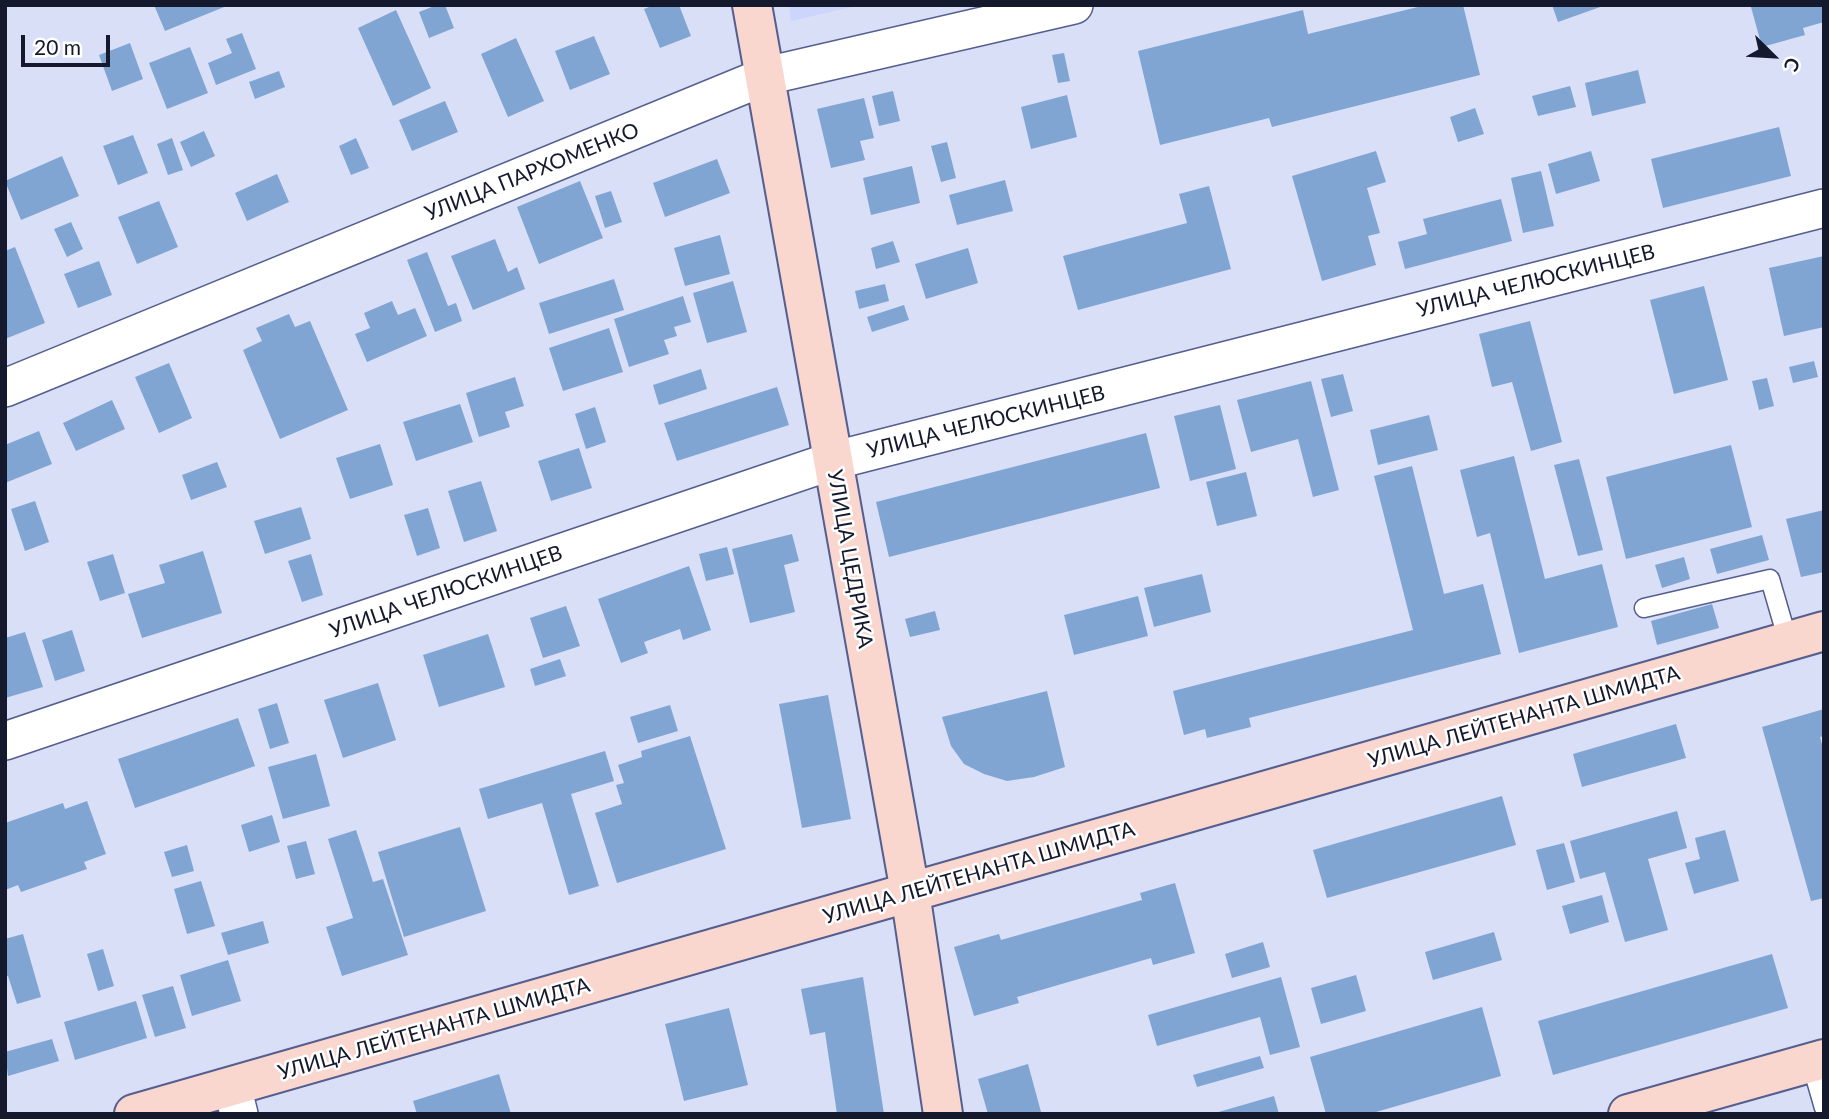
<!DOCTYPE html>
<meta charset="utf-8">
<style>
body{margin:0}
#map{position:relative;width:1829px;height:1119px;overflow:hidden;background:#d9dff6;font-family:Lato,sans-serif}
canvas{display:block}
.frame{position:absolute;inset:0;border:7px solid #15192d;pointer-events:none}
.north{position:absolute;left:1738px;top:21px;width:70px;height:70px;-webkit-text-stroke:5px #fff;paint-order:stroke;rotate:114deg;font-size:19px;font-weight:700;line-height:28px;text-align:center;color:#15192d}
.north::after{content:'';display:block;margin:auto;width:24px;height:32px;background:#15192d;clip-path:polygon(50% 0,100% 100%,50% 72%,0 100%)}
.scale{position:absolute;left:21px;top:35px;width:89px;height:32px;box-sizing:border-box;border:4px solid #15192d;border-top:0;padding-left:9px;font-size:21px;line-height:24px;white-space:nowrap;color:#15192d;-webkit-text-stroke:5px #fff;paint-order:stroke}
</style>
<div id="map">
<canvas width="1829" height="1119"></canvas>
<div class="frame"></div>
<div class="north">С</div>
<div class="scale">20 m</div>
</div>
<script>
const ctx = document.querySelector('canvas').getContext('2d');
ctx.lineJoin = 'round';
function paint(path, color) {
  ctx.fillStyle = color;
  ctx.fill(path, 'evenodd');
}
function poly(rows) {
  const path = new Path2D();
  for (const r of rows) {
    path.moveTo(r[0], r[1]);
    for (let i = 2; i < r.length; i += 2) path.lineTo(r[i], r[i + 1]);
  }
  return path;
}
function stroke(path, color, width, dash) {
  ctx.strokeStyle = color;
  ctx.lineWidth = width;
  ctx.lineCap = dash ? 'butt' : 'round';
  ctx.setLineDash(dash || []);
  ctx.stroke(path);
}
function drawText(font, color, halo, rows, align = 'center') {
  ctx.font = font + ' Lato,sans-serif';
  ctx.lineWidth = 5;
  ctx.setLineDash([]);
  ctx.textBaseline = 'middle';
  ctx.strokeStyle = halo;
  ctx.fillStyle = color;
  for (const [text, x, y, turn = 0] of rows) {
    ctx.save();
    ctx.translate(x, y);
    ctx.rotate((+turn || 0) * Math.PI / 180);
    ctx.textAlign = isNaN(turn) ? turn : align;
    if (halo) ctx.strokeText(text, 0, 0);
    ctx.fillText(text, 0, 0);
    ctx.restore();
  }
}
paint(poly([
 [789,5,860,5,791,21]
]), '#ccd5fb');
paint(poly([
 [154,5,229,5,165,31],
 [437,5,445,5,454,28,429,38,419,12],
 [654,5,679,5,691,36,660,48,644,9],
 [1426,5,1463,5,1480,75,1272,127,1269,118,1160,145,1138,51,1303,10,1308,34],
 [1552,5,1603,5,1603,6,1558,22],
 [1757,5,1824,5,1824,22,1803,28,1805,35,1762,47,1751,7],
 [396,10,431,88,393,106,358,28],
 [242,33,256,69,216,85,208,63,232,53,226,39],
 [594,36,610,74,570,90,555,51],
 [516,38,544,101,508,117,481,54],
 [130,43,143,79,112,91,99,55],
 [190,47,208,93,167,109,149,63],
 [1064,53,1070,81,1058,83,1052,55],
 [1638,70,1646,103,1592,116,1585,83],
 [279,71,285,87,255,99,249,82],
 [1570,86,1576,107,1538,116,1532,96],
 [893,91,900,121,879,126,872,96],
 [1067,95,1077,137,1031,149,1021,107],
 [864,98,874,138,860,141,865,160,831,168,817,109],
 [445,101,458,132,412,151,399,120],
 [1475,108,1484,134,1458,142,1450,117],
 [1779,127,1791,176,1663,208,1651,159],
 [204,131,215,156,191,167,180,142],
 [133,135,148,173,118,185,103,146],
 [172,138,183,170,168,175,157,144],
 [356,138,369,168,351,175,339,146],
 [947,142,956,178,941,182,931,146],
 [1376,151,1386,182,1367,188,1380,233,1368,236,1376,265,1322,281,1292,176],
 [1591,151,1600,181,1556,194,1548,164],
 [62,156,79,196,21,220,5,181],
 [717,159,730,193,665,217,653,183],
 [912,166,920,203,871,215,863,178],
 [1541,171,1554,226,1523,233,1511,178],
 [277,174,289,202,247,221,235,193],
 [1005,180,1013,211,957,225,949,195],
 [580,181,603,238,539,264,517,207],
 [1209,186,1231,269,1078,310,1063,256,1187,223,1179,194],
 [611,191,622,222,605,228,595,196],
 [1501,199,1512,241,1405,269,1398,242,1427,234,1423,219],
 [159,201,178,247,137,264,118,217],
 [71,222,83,249,67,257,54,229],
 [720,235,730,274,685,286,674,248],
 [495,239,508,272,517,267,525,289,473,310,451,256],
 [893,241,900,262,876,269,871,248],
 [15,247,45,323,5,339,5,251],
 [968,248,978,283,926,299,915,264],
 [427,252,448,306,456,303,462,321,435,332,407,260],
 [1824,256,1824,327,1784,336,1769,268],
 [99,261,112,295,78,308,64,274],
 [614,279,624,310,549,334,539,303],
 [733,281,747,332,707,343,693,293],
 [885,284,889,301,859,309,855,291],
 [1704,286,1728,380,1674,394,1650,300],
 [683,296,691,322,674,327,677,336,664,340,669,354,629,367,614,319],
 [392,301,398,315,415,308,427,336,367,362,355,334,370,328,364,313],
 [904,305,909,320,872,332,867,317],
 [289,314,295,327,310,321,348,410,280,439,243,350,262,341,256,328],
 [1530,321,1562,442,1531,451,1512,382,1492,387,1479,334],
 [609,328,623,372,563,391,549,348],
 [1814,361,1818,377,1793,383,1789,367],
 [169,363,192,418,159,433,135,377],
 [701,369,707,389,659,405,653,385],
 [1343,374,1353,411,1331,417,1321,379],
 [515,377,524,406,505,412,510,427,479,437,466,393],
 [1767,378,1774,406,1759,410,1752,381],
 [1311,381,1339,490,1313,497,1298,439,1251,452,1237,400],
 [777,387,789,425,677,461,664,423],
 [112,400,125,429,76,451,63,423],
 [460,404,473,442,416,461,403,422],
 [1220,405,1236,469,1190,481,1174,416],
 [595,407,606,442,586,449,575,414],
 [1429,415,1438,450,1378,465,1370,430],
 [39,431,52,464,5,483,5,445],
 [1146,433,1160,488,889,557,876,502],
 [380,444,393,485,350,499,336,458],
 [1731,445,1752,527,1626,559,1606,477],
 [579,448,592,488,551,501,538,461],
 [1514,456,1545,579,1602,564,1618,627,1519,653,1490,533,1477,537,1460,470],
 [1579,459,1603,550,1578,556,1554,465],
 [217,462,227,487,191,500,182,475],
 [1412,466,1444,594,1483,584,1501,654,1249,718,1251,727,1207,738,1205,729,1184,735,1173,691,1413,630,1374,476],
 [1246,472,1257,516,1217,526,1206,482],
 [481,481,497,531,464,542,448,491],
 [35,501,49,542,25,551,11,509],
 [301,507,311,539,265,554,254,521],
 [428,508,440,548,417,556,404,515],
 [1824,510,1824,572,1801,577,1786,519],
 [792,534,799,561,784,565,795,612,750,623,732,549],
 [1762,535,1769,560,1717,574,1710,549],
 [727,547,734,574,706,581,699,554],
 [203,551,222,613,142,638,128,594,165,583,159,565],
 [113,554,125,593,100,601,87,562],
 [311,554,323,595,302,602,288,561],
 [1684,557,1690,579,1662,588,1655,565],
 [689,566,711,630,683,640,680,629,644,642,648,653,621,663,598,599],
 [1202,574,1211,612,1154,627,1144,588],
 [1138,596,1148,636,1074,655,1064,615],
 [1712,604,1719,628,1657,645,1651,621],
 [566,606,580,646,543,658,530,618],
 [935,611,940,630,910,637,905,619],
 [72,630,85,671,55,681,42,640],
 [25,632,43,687,5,698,5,638],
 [488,634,505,687,439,707,423,655],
 [560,659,566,676,535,686,530,669],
 [378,683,396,740,343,758,324,700],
 [1047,691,1065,767,1034,777,1007,781,984,774,964,764,951,746,942,717],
 [828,695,851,819,802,828,779,704],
 [277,703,289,743,270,749,258,709],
 [670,705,678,731,638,743,630,717],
 [1824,709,1824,736,1820,737,1824,752,1824,898,1811,901,1762,727],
 [238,718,255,766,135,808,118,759],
 [1676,724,1686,758,1582,787,1573,754],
 [690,736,726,849,617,883,595,813,622,804,616,785,624,783,618,765,642,757,641,751],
 [605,751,614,781,571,794,599,886,569,895,542,803,488,819,479,789],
 [316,754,330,806,283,819,268,767],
 [1502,796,1516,845,1327,898,1313,850],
 [87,801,106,854,84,862,87,869,21,892,18,885,5,890,5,823,63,803,65,809],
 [1677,811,1687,848,1648,859,1668,930,1625,942,1605,872,1580,879,1570,841],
 [272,815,280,842,249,852,241,825],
 [460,827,486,911,404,937,378,852],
 [356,830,373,882,383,879,408,955,342,976,326,927,353,918,328,839],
 [1725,830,1739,881,1694,894,1685,863,1700,859,1695,838],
 [306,841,315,874,296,879,287,846],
 [1564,843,1575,882,1547,890,1536,850],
 [187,845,194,871,172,877,164,852],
 [201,881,215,926,187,934,174,889],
 [1175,883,1195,953,1153,965,1151,958,1017,997,1019,1003,974,1016,954,947,999,934,1001,940,1142,900,1140,893],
 [1602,895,1609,922,1570,934,1562,906],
 [263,921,269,943,228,955,221,933],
 [1494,932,1502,960,1433,980,1425,952],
 [23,934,41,997,17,1004,8,976,5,977,5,939],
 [1263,942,1270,967,1232,978,1225,954],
 [103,949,114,986,98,991,87,954],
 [1772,954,1788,1008,1553,1075,1538,1021],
 [228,960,241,1001,192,1016,180,975],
 [1356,975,1366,1011,1321,1024,1311,988],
 [863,977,884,1114,837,1114,825,1032,810,1035,801,989],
 [1281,977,1300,1047,1270,1055,1260,1017,1157,1046,1148,1015],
 [173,986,186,1028,155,1037,142,995],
 [136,1001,147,1038,75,1060,64,1022],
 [1482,1007,1501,1076,1369,1114,1326,1114,1310,1057],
 [729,1008,748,1085,684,1101,665,1024],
 [52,1039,59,1061,8,1076,5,1052],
 [1260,1056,1264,1068,1197,1087,1193,1075],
 [1028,1064,1041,1112,988,1114,978,1079],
 [499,1074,511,1114,417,1114,413,1101],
 [1274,1096,1279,1114,1215,1114,1215,1113]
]), '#80a5d3');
const lane = poly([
 [1644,608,1770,579,1788,641],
 [1811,1063,1824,1108]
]);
const street = poly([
 [5,388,766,76,1074,5],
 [5,741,832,461,1824,208],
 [232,1086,239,1114]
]);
const secondary = poly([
 [752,5,910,892,943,1114],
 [134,1114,1824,631],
 [1628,1114,1824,1059]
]);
stroke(lane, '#545e8f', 21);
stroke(street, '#545e8f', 40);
stroke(secondary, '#545e8f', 42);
stroke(lane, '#fff', 18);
stroke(street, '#fff', 37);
stroke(secondary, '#f9d6ce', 38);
drawText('21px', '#15192d', '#fff', [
 ["УЛИЦА ПАРХОМЕНКО",532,172,-22],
 ["УЛИЦА ЧЕЛЮСКИНЦЕВ",1536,281,-14],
 ["УЛИЦА ЧЕЛЮСКИНЦЕВ",986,422,-14],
 ["УЛИЦА ЦЕДРИКА",850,559,80],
 ["УЛИЦА ЧЕЛЮСКИНЦЕВ",446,592,-19],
 ["УЛИЦА ЛЕЙТЕНАНТА ШМИДТА",1524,717,-16],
 ["УЛИЦА ЛЕЙТЕНАНТА ШМИДТА",979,873,-16],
 ["УЛИЦА ЛЕЙТЕНАНТА ШМИДТА",434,1029,-16]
]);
</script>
